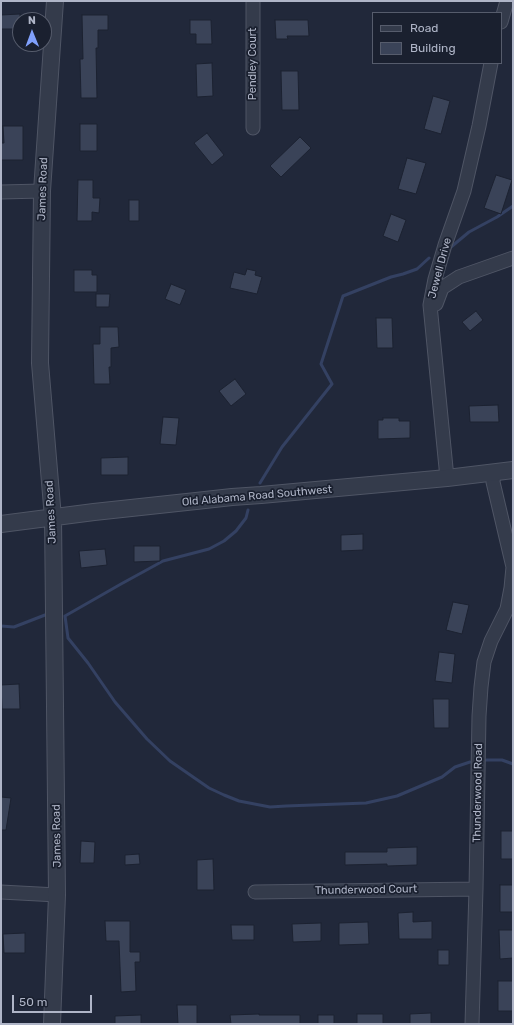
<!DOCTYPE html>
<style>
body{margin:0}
#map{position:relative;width:514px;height:1025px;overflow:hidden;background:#21283a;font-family:Rubik,sans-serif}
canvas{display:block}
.frame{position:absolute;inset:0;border:2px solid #afb5c7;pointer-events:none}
.legend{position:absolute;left:372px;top:12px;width:130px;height:52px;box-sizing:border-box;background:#1a202f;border:1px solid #565c6c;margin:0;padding:5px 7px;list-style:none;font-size:12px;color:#afb5c7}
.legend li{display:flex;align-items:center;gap:8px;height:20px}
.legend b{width:20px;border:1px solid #565c6c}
.north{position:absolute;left:12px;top:12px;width:40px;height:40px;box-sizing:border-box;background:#1a202f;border:1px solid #565c6c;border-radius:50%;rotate:359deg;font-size:11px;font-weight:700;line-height:16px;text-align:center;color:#afb5c7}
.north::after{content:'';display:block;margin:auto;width:14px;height:18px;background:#80a0fb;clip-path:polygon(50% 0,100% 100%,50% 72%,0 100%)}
.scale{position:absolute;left:12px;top:995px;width:80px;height:18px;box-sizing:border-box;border:2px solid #afb5c7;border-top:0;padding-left:5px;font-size:12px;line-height:14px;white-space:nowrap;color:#afb5c7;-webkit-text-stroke:3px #1a202f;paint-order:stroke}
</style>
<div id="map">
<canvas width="514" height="1025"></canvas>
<div class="frame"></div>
<ul class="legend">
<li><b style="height:5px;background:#343b4b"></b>Road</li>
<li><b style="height:11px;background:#3a4358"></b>Building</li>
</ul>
<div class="north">N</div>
<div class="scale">50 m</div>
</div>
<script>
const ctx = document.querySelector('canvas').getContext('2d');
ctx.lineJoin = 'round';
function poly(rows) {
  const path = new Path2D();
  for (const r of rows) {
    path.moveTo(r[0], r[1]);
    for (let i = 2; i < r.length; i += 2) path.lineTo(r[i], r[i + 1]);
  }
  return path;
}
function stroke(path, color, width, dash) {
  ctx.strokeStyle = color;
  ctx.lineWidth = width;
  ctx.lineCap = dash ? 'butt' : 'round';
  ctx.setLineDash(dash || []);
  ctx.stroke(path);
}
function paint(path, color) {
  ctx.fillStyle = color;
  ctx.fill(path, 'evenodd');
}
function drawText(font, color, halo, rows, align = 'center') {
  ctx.font = font + ' Rubik,sans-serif';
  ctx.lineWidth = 3.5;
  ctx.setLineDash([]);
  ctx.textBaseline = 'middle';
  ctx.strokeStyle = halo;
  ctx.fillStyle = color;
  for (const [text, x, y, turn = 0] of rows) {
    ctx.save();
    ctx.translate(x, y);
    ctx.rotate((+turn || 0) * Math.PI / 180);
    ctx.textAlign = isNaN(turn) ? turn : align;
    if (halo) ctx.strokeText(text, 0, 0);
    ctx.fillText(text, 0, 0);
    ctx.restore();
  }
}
stroke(poly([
 [451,247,469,232,497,217,513,206],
 [260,483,282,447,332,384,321,364,343,296,391,277,403,274,417,269,429,258],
 [65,616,68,638,88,663,115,702,147,739,170,761,209,788,224,795,239,801,270,807,286,806,366,803,397,796,442,777,455,767,470,762],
 [65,616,121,584,163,561,209,549,224,541,236,531,246,518,248,510],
 [1,626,14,627,45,615,49,615],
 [486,760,502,760,513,764]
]), '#344162', 3);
const building = poly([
 [20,14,20,29,1,29,1,15,20,14],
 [82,15,108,15,108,30,98,30,98,48,96,48,97,98,81,98,80,59,83,59,82,15],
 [190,20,211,20,212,44,196,44,196,34,190,34,190,20],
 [275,20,308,20,309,36,287,36,288,39,276,39,275,20],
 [212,63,213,96,197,97,196,64,212,63],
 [281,71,298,71,299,110,282,110,281,71],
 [433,96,450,101,441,134,424,129,433,96],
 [80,124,97,124,97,151,80,151,80,124],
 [3,126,23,126,23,160,1,160,1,143,4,143,3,126],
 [207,133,224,155,212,165,194,143,207,133],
 [300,137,311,148,281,177,270,166,300,137],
 [407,158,426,163,416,194,398,189,407,158],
 [496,175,512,180,501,214,484,208,496,175],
 [78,180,93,180,93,198,100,198,99,213,92,212,92,221,77,221,78,180],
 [129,200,139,200,139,221,129,221,129,200],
 [391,214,406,220,398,242,383,236,391,214],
 [247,269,256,271,255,275,262,277,257,294,230,288,234,272,245,275,247,269],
 [74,270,92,270,92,275,97,275,97,292,74,292,74,270],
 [171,284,186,290,180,305,165,299,171,284],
 [96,294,110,294,109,307,96,307,96,294],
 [476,311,483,320,470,331,462,322,476,311],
 [376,318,392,318,393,348,377,348,376,318],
 [100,327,118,327,119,347,111,348,111,367,109,367,110,384,94,384,93,344,100,344,100,327],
 [235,379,246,394,231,406,219,391,235,379],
 [498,405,499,422,470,422,469,406,498,405],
 [163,417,179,418,176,445,160,444,163,417],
 [383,418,399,418,399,421,410,421,410,438,378,439,378,420,383,420,383,418],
 [128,457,128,475,101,475,101,458,128,457],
 [363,534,363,550,341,551,341,535,363,534],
 [134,546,160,546,160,561,134,562,134,546],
 [105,549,107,565,81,568,79,551,105,549],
 [453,602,469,605,462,634,446,630,453,602],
 [439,652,455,654,452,683,435,681,439,652],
 [19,684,20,709,2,709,1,685,19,684],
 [433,699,449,699,449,728,434,728,433,699],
 [1,797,11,798,6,830,1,830,1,797],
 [501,831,513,831,513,859,501,859,501,831],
 [81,841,95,842,94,863,80,863,81,841],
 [417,847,417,865,387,866,387,864,345,865,345,852,387,852,387,848,417,847],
 [139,854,140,864,125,865,125,855,139,854],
 [213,859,214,890,197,890,197,860,213,859],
 [500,885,513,885,513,912,500,912,500,885],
 [413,912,413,922,432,921,432,939,399,939,398,913,413,912],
 [105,921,130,921,130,952,140,952,140,962,135,962,136,991,121,992,119,941,106,941,105,921],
 [368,922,369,944,339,945,339,923,368,922],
 [321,923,321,941,293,942,292,924,321,923],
 [231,925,254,925,254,940,232,940,231,925],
 [499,930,513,930,513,958,500,959,499,930],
 [25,933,25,953,4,953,3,934,25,933],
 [438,950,449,950,449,965,438,965,438,950],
 [498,981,513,981,513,1011,498,1011,498,981],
 [177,1005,197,1005,197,1024,178,1024,177,1005],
 [431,1013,431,1024,410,1024,410,1014,431,1013],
 [259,1014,259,1015,300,1015,300,1024,231,1024,230,1015,259,1014],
 [357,1014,383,1014,383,1024,357,1024,357,1014],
 [141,1015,141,1024,115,1024,115,1016,141,1015],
 [318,1015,334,1015,334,1024,318,1024,318,1015]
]);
paint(building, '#3a4358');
stroke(building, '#1c2231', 1);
const minor = poly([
 [501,22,507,1],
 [253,128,253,1],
 [1,192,42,191],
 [436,304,442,288,459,277,513,258],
 [494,472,493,482,513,567],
 [447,478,430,305,435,279,445,245,464,191,479,126,491,63],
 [1,892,57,895],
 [255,892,476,889],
 [472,1024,476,889,479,716,481,687,484,662,491,641,507,609,511,588,513,567]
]);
const tertiary = poly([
 [1,524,94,512,196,501,232,497,261,495,447,478,513,470],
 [52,1024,57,895,53,518,40,363,42,191,55,1]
]);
stroke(minor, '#4f5565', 15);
stroke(tertiary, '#4f5565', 18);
stroke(minor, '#343b4b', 13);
stroke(tertiary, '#343b4b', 16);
drawText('11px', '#afb5c7', '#1a202f', [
 ["Pendley Court",253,64,-90],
 ["James Road",43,189,-88],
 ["Jewell Drive",440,268,-75],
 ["Old Alabama Road Southwest",257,496,-5],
 ["James Road",51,512,-93],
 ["Thunderwood Road",478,793,-89],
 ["James Road",57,836,-91],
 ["Thunderwood Court",366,890,-1]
]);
</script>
